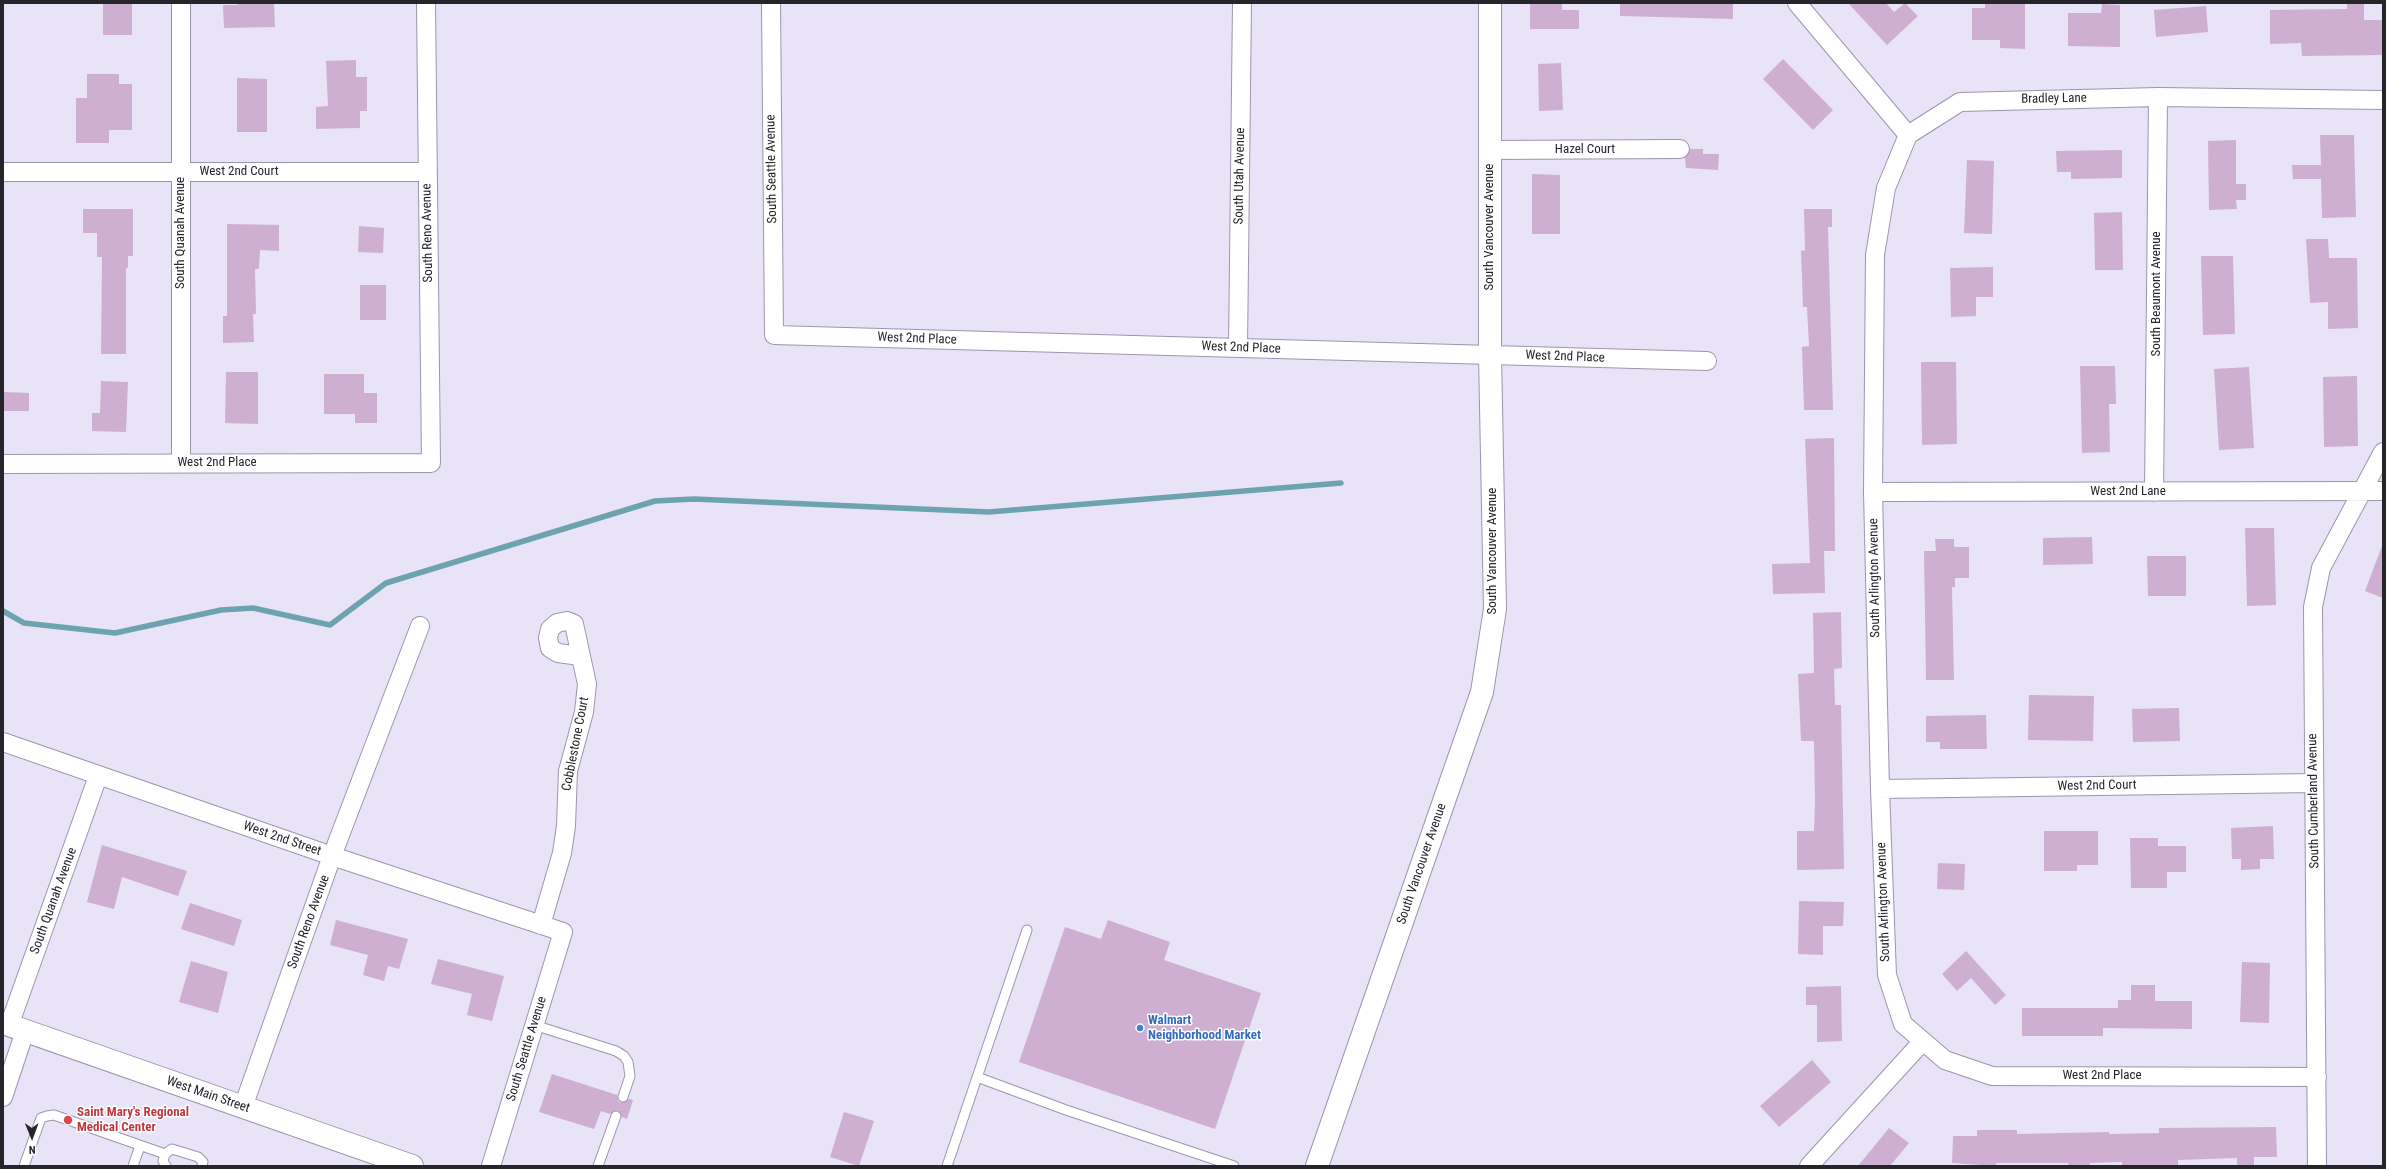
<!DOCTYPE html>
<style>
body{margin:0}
#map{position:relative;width:2386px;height:1169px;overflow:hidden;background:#e8e3f7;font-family:"Roboto Condensed",sans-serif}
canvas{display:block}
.frame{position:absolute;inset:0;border:4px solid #27252c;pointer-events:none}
.north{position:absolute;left:12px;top:1117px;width:40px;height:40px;-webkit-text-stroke:3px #fff;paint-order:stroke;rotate:179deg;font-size:11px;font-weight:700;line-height:16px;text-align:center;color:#27252c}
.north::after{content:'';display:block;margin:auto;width:14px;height:18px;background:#27252c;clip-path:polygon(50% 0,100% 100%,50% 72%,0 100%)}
</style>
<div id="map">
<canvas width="2386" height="1169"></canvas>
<div class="frame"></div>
<div class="north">N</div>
</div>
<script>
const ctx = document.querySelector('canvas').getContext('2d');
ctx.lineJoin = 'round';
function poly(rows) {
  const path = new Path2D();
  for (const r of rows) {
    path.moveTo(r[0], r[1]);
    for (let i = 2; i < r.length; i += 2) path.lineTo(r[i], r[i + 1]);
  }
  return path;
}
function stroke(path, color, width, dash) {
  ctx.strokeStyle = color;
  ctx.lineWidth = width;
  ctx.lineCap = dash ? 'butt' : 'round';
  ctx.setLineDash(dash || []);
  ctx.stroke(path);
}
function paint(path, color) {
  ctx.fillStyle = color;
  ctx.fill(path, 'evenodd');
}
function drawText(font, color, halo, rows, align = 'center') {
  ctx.font = font + ' "Roboto Condensed",sans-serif';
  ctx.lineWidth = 3;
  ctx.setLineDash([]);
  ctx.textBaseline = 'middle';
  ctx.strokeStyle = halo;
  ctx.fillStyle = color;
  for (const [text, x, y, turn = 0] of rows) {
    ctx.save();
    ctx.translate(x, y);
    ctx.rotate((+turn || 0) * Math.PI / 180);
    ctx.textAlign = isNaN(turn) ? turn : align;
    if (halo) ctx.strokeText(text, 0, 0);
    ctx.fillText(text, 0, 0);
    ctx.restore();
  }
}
stroke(poly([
 [3,611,24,623,115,633,221,610,253,608,330,625,386,583,655,501,694,499,989,512,1341,483]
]), '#6da3af', 5.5);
paint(poly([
 [103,3,132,3,132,35,103,35],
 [238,3,274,3,275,27,224,28,223,5,238,5],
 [1530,3,1562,3,1562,10,1579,10,1579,29,1530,29],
 [1620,3,1733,3,1733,19,1620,16],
 [1848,3,1886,3,1894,12,1905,3,1918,16,1887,45],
 [1985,3,2025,3,2025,49,2000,48,2000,40,1972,40,1972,8,1985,8],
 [2347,3,2364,3,2364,20,2383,20,2383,55,2302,56,2301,43,2270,44,2270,10,2347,9],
 [2102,4,2120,5,2120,47,2068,46,2068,13,2101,13],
 [2206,6,2208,32,2156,37,2154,10],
 [1783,59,1833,110,1813,130,1763,79],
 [356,60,356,77,367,77,367,111,360,111,360,128,316,129,316,107,328,106,326,61],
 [1561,63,1563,110,1539,111,1538,64],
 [87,74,119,74,119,84,132,84,132,130,109,130,109,143,76,143,76,98,87,98],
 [237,78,267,79,267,132,237,132],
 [2320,135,2354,135,2356,217,2322,218,2321,179,2293,179,2292,165,2321,165],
 [2236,140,2236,184,2246,184,2246,200,2236,200,2237,209,2209,210,2208,141],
 [1690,149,1703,149,1703,154,1719,154,1718,170,1686,168,1685,158],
 [2122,150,2122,178,2071,179,2071,172,2057,172,2056,151],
 [1967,160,1994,161,1992,234,1964,233],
 [1532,174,1560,175,1560,234,1532,234],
 [83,209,133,209,133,256,128,256,128,268,126,268,126,354,101,354,102,257,97,257,97,233,83,233],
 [1804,209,1832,209,1832,227,1828,227,1833,410,1804,410,1802,347,1809,346,1807,307,1803,307,1801,251,1805,250],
 [2122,212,2123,270,2095,270,2094,213],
 [227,224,279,225,279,251,260,250,259,269,255,269,256,314,253,314,254,342,223,343,223,316,227,316],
 [359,226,384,228,383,253,358,252],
 [2306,239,2328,239,2329,258,2357,258,2358,328,2328,329,2328,302,2310,303],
 [2201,256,2233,256,2235,334,2203,335],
 [1993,267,1993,297,1976,297,1976,316,1951,317,1950,268],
 [360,285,386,285,386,320,360,320],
 [1921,362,1956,362,1957,444,1922,445],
 [2080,366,2115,366,2116,404,2109,404,2110,452,2082,453],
 [2249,367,2254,448,2219,450,2214,369],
 [226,372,258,372,258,424,225,423],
 [324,374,364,374,364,393,377,393,377,423,355,423,355,414,324,414],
 [2357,376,2358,446,2324,447,2323,377],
 [101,381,128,382,126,432,92,431,92,413,100,413],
 [3,392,29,393,29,411,3,411],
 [1834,438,1835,551,1824,551,1825,593,1773,594,1772,564,1810,563,1805,439],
 [2245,528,2274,528,2276,605,2247,606],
 [2092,537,2093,564,2043,565,2043,538],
 [1935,539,1954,539,1954,547,1969,547,1969,578,1955,578,1955,587,1952,587,1954,680,1926,680,1924,551,1936,551],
 [2382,546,2383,546,2383,598,2365,591],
 [2147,556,2186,556,2186,596,2148,596],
 [1841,612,1842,668,1834,669,1835,705,1841,705,1844,869,1797,870,1797,831,1814,831,1815,801,1814,741,1801,741,1798,674,1814,673,1813,613],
 [2029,695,2094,696,2093,741,2028,740],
 [2179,708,2180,741,2133,742,2132,709],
 [1986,715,1987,749,1940,749,1940,742,1926,742,1926,716],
 [2273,826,2274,859,2260,859,2260,869,2241,870,2241,859,2232,859,2231,828],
 [2044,831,2098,831,2098,865,2077,865,2077,871,2044,871],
 [2130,838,2158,838,2158,846,2186,846,2186,872,2167,872,2167,888,2131,888],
 [102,845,187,871,178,896,122,877,114,909,87,902],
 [1938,863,1965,864,1964,890,1937,889],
 [1799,901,1844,902,1843,926,1823,926,1823,955,1798,954],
 [190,903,242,920,234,946,181,929],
 [336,920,408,939,399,969,388,966,384,981,363,975,368,955,330,945],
 [1108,920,1170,942,1164,960,1261,993,1215,1129,1019,1062,1065,927,1101,939],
 [1966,951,2006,995,1995,1005,1971,978,1957,991,1942,974],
 [438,959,504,976,492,1021,467,1015,472,994,431,984],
 [191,961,228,972,218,1013,179,1002],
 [2242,962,2270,963,2269,1023,2240,1022],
 [2131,985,2155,985,2155,1001,2192,1001,2192,1029,2103,1028,2103,1036,2022,1036,2022,1008,2118,1008,2118,1000,2131,1000],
 [1841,986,1842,1041,1817,1042,1817,1005,1806,1005,1806,987],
 [1812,1060,1831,1082,1779,1127,1760,1106],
 [552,1074,617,1095,618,1101,621,1103,629,1099,633,1100,627,1119,622,1117,618,1110,610,1114,601,1111,594,1129,539,1112],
 [844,1112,874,1121,859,1166,830,1157],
 [2276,1127,2277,1157,2254,1157,2254,1165,2237,1165,2237,1158,2178,1160,2178,1166,2122,1166,2122,1162,2090,1163,2090,1166,2069,1166,2068,1163,1996,1163,1996,1166,1952,1163,1953,1136,1977,1136,1977,1130,2017,1130,2017,1134,2109,1132,2109,1134,2159,1133,2159,1128],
 [1889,1128,1909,1143,1890,1166,1858,1166]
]), '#ceafd1');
const service = poly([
 [534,1025,616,1051,624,1056,628,1062,630,1076,623,1097],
 [977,1077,1066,1110,1234,1166],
 [24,1166,41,1118,47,1116,54,1115,165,1154],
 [133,1166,140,1146],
 [166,1166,163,1161,165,1154,172,1149,198,1157,203,1162,202,1166],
 [598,1166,616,1116],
 [947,1166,1027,930]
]);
const minor = poly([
 [771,3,774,335,1707,361],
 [1797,3,1908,135],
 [1908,135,1886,188,1875,255,1873,492,1880,789,1887,975,1903,1024,1945,1060,1992,1076,2317,1077],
 [1908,135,1960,102,2158,97,2383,100],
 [1490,150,1680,149],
 [3,172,427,172],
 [1238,348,1242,3],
 [181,462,181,3],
 [3,464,431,463,426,3],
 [1873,492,2383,491],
 [2154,492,2158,97],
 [3,742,332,856,563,932,491,1166],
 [1880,789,2314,783],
 [541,925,562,853,566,826,568,771,584,712,587,684,574,624,567,621,557,623,550,629,548,638,550,648,558,653,580,656],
 [9,1026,98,776],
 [3,1097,25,1031],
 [243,1107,332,856,420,626],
 [1809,1166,1923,1041],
 [2317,1166,2313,607,2321,568,2383,452]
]);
const tertiary = poly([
 [1317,1166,1482,692,1495,609,1490,355,1490,3]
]);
const primary = poly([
 [3,1023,412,1166]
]);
stroke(service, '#9c96aa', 11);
stroke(minor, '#9c96aa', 20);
stroke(tertiary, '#9c96aa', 24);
stroke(primary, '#9c96aa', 24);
stroke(service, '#fff', 9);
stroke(minor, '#fff', 18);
stroke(tertiary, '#fff', 22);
stroke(primary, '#fff', 22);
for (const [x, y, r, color] of [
 [1140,1028,4,"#3f7fe0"],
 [68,1120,5,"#e0444e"]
]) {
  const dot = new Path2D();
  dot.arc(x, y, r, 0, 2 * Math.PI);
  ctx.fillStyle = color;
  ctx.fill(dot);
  stroke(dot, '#fff', 1.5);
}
drawText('13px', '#27252c', '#fff', [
 ["Bradley Lane",2054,99,-1],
 ["Hazel Court",1585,150],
 ["South Seattle Avenue",772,169,-91],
 ["West 2nd Court",239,172],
 ["South Utah Avenue",1240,176,-89],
 ["South Vancouver Avenue",1490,227,-90],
 ["South Quanah Avenue",181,233,-90],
 ["South Reno Avenue",428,233,-91],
 ["South Beaumont Avenue",2157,294,-90],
 ["West 2nd Place",917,339,2],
 ["West 2nd Place",1241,348,2],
 ["West 2nd Place",1565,357,2],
 ["West 2nd Place",217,463],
 ["West 2nd Lane",2128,492],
 ["South Vancouver Avenue",1493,551,-90],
 ["South Arlington Avenue",1875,578,-91],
 ["Cobblestone Court",576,744,-79],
 ["West 2nd Court",2097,786,-1],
 ["South Cumberland Avenue",2314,801,-91],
 ["West 2nd Street",282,839,19],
 ["South Vancouver Avenue",1422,864,-71],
 ["South Quanah Avenue",54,901,-70],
 ["South Arlington Avenue",1884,902,-92],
 ["South Reno Avenue",309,922,-70],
 ["South Seattle Avenue",527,1049,-73],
 ["West 2nd Place",2102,1076],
 ["West Main Street",208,1095,19]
]);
drawText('bold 13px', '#366cbe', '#fff', [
 ["Walmart",1148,1021],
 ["Neighborhood Market",1148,1036]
], 'left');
drawText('bold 13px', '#be3a42', '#fff', [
 ["Saint Mary's Regional",77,1113],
 ["Medical Center",77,1128]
], 'left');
</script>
